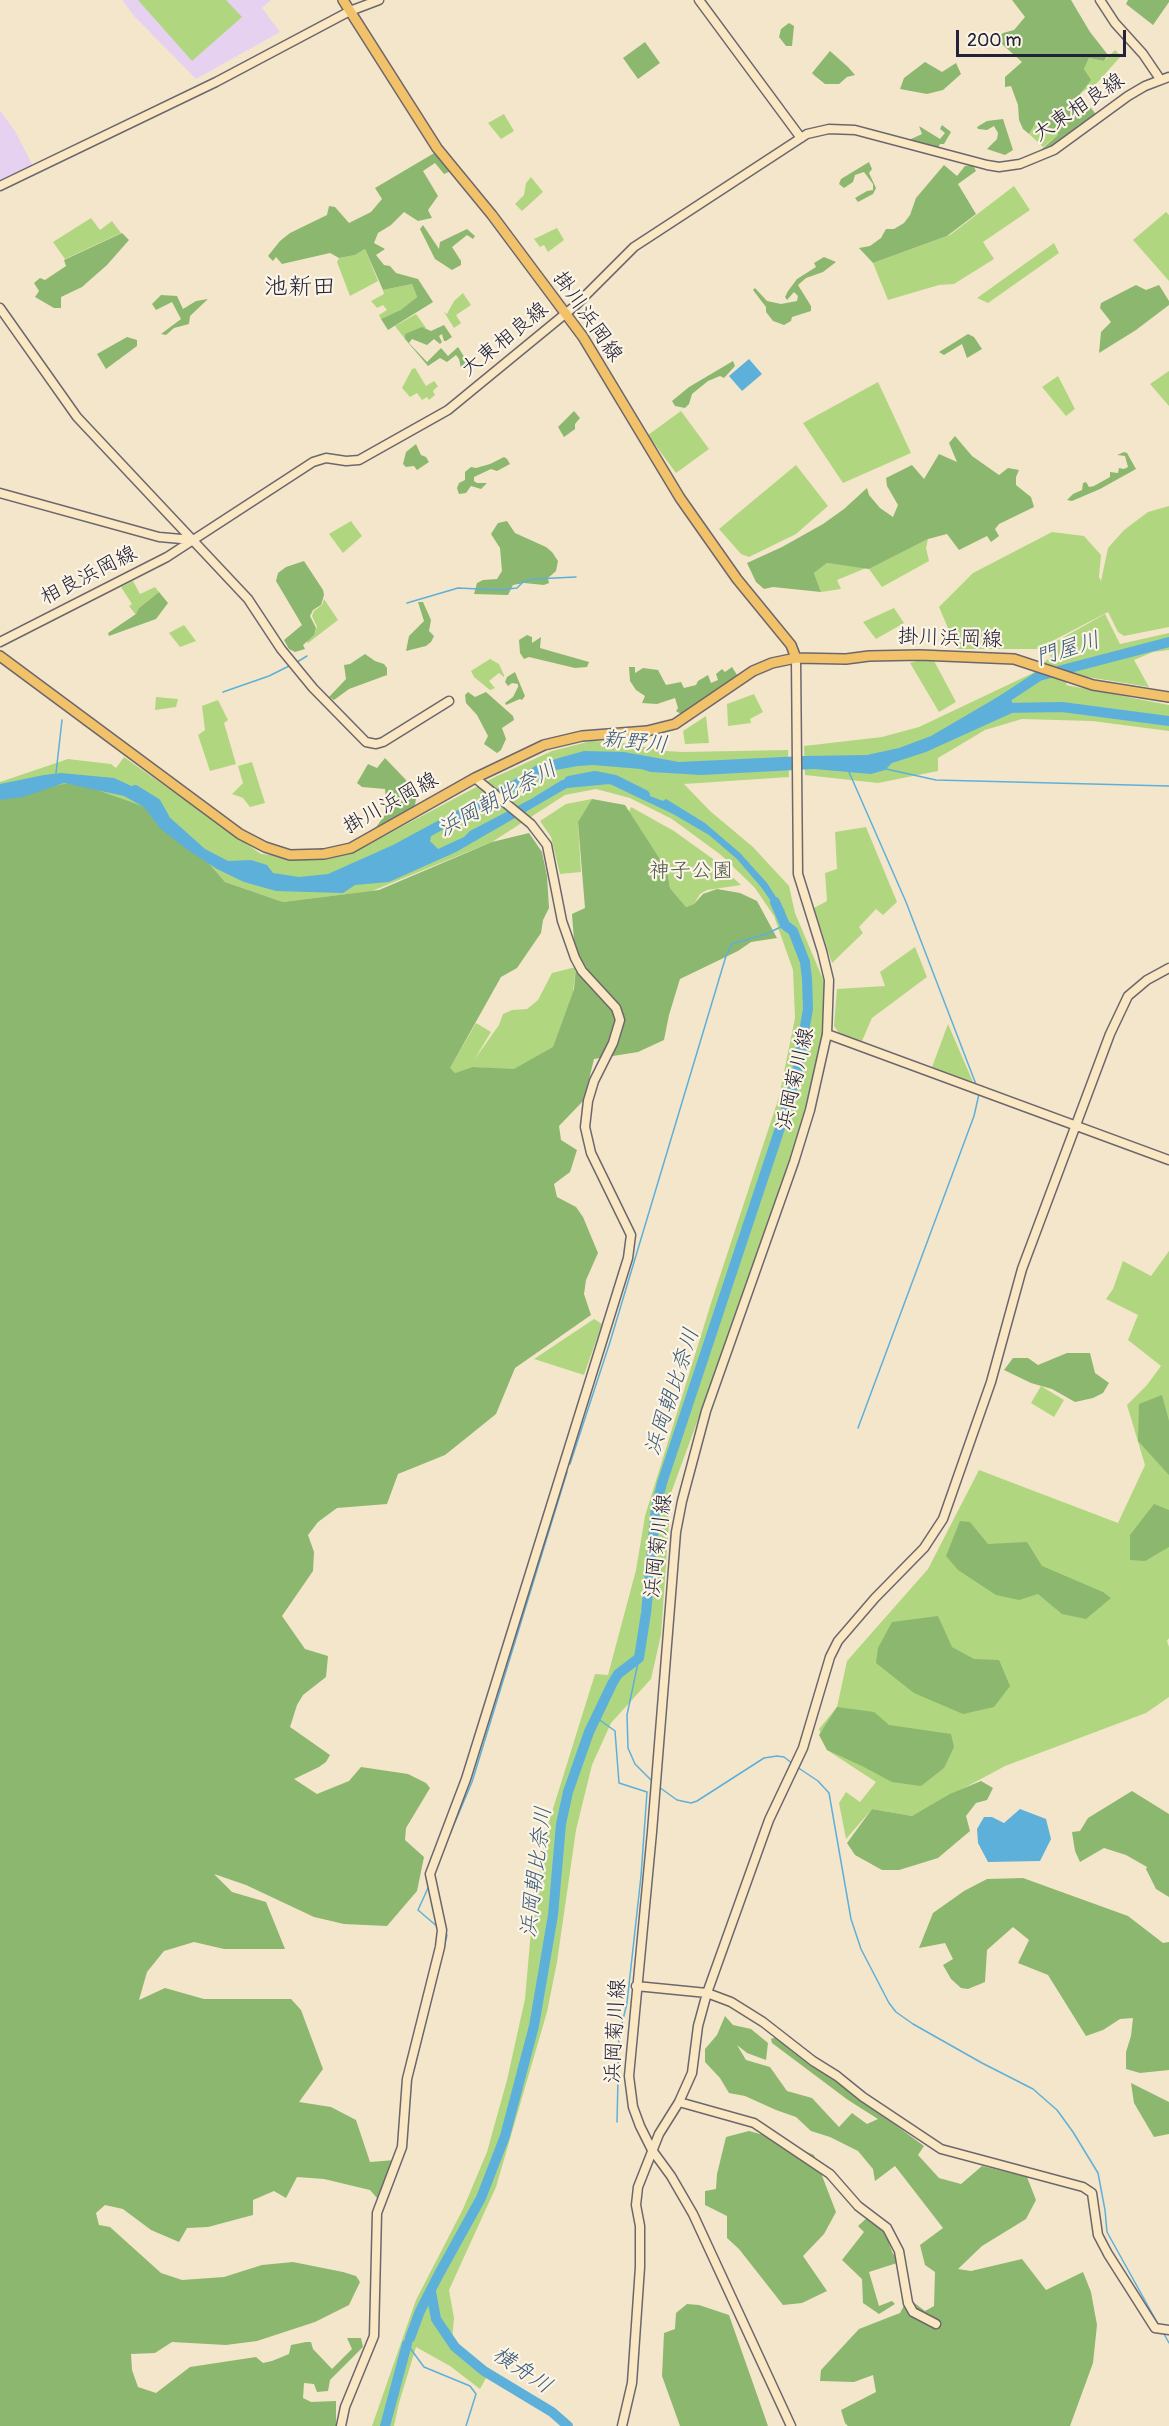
<!DOCTYPE html>
<meta charset="utf-8">
<style>
body{margin:0}
#map{position:relative;width:1169px;height:2426px;overflow:hidden;background:#f4e6cb;font-family:Pangolin,sans-serif}
canvas{display:block}
.scale{position:absolute;left:956px;top:30px;width:170px;height:27px;box-sizing:border-box;border:3px solid #22223b;border-top:0;padding-left:8px;font-size:18px;line-height:21px;white-space:nowrap;color:#22223b;-webkit-text-stroke:4px #fcf5e5;paint-order:stroke}
</style>
<div id="map">
<canvas width="1169" height="2426"></canvas>
<div class="scale">200 m</div>
</div>
<script>
const ctx = document.querySelector('canvas').getContext('2d');
ctx.lineJoin = 'round';
function paint(path, color) {
  ctx.fillStyle = color;
  ctx.fill(path, 'evenodd');
}
function poly(rows) {
  const path = new Path2D();
  for (const r of rows) {
    path.moveTo(r[0], r[1]);
    for (let i = 2; i < r.length; i += 2) path.lineTo(r[i], r[i + 1]);
  }
  return path;
}
function stroke(path, color, width, dash) {
  ctx.strokeStyle = color;
  ctx.lineWidth = width;
  ctx.lineCap = dash ? 'butt' : 'round';
  ctx.setLineDash(dash || []);
  ctx.stroke(path);
}
function drawText(font, color, halo, rows, align = 'center') {
  ctx.font = font + ' Pangolin,"Klee One",sans-serif';
  ctx.lineWidth = 4.5;
  ctx.setLineDash([]);
  ctx.textBaseline = 'middle';
  ctx.strokeStyle = halo;
  ctx.fillStyle = color;
  for (const [text, x, y, turn = 0] of rows) {
    ctx.save();
    ctx.translate(x, y);
    ctx.rotate((+turn || 0) * Math.PI / 180);
    ctx.textAlign = isNaN(turn) ? turn : align;
    if (halo) ctx.strokeText(text, 0, 0);
    ctx.fillText(text, 0, 0);
    ctx.restore();
  }
}
paint(poly([
 [122,0,271,0,262,8,280,32,196,79,135,17],
 [0,111,15,131,33,166,0,181]
]), '#e6d2f0');
paint(poly([
 [138,0,226,0,242,17,192,61],
 [1115,50,1121,56,1097,83,1080,93,1090,80,1084,69,1089,58,1104,61],
 [504,114,514,131,501,139,488,123],
 [1035,124,1057,130,1058,135,1043,147,1029,134],
 [531,177,543,192,522,211,515,204,524,195,526,183],
 [1014,186,1030,210,983,242,994,259,954,284,939,285,888,300,873,263,950,235],
 [1166,212,1169,215,1169,281,1133,240],
 [91,218,100,230,112,221,121,233,65,259,53,242],
 [557,228,564,240,548,252,544,245,540,247,534,239],
 [1054,243,1059,253,988,303,977,298],
 [365,249,378,281,350,296,337,262,339,258,355,255],
 [412,284,417,297,401,311,381,319,379,315,387,310,383,305,377,308,371,301,384,294,383,290],
 [463,293,471,305,456,315,461,323,454,328,444,312,447,314,454,301],
 [416,314,426,328,405,334,405,339,395,326],
 [415,368,426,386,434,381,438,386,433,391,435,395,429,400,427,397,422,400,417,393,410,397,402,388,412,369],
 [1169,371,1169,406,1150,384],
 [1058,376,1075,409,1066,416,1042,387],
 [878,382,911,453,843,483,803,423],
 [681,411,709,449,676,473,648,435],
 [796,465,828,506,796,534,749,557,741,554,719,529],
 [1169,506,1169,627,1124,636,1118,632,1108,612,1037,649,957,649,939,607,973,573,1052,532,1084,536,1101,555,1099,577,1101,581,1108,548,1124,530,1148,512],
 [351,521,362,536,343,553,329,534],
 [928,539,926,548,929,561,882,587,869,569],
 [827,563,866,568,837,580,841,589,821,592,814,573],
 [133,581,140,594,155,587,159,592,139,608,136,615,129,606,132,604,121,587],
 [324,599,338,620,308,643,306,641,314,634,317,627,312,616,314,611,322,605],
 [894,608,904,623,876,639,863,622],
 [1105,614,1120,644,1169,633,1169,650,1153,652,1134,660,1149,687,1069,674,1066,685,1169,705,1169,731,1092,721,1022,719,985,730,938,758,938,771,878,783,805,775,804,746,882,737,919,727,1033,673,1051,656,1039,651],
 [184,625,196,641,180,647,169,633],
 [932,657,956,702,939,712,910,663],
 [490,659,499,664,504,675,504,677,499,673,489,681,495,688,490,690,474,677,471,671],
 [754,694,763,712,750,719,751,723,728,726,727,704],
 [156,697,178,699,176,707,155,710],
 [218,700,228,720,224,723,236,764,210,771,198,735,205,730,202,706],
 [706,716,709,743,685,744,683,731],
 [591,741,618,742,666,751,683,752,788,750,789,777,684,784,710,811,753,847,789,886,795,913,825,984,823,1034,801,1126,774,1213,671,1493,661,1635,651,1679,611,1723,592,1765,576,1830,557,1962,547,2012,496,2187,449,2290,454,2318,452,2340,487,2376,480,2389,450,2366,416,2347,399,2403,394,2426,372,2426,416,2300,463,2209,487,2152,507,2080,525,1999,532,1919,547,1828,595,1674,608,1675,636,1570,645,1516,712,1300,779,1097,795,1018,793,970,774,916,755,888,721,855,672,819,630,798,596,789,565,795,492,842,372,891,283,902,225,882,190,841,0,799,0,782,68,759,111,764,116,768,124,757,261,854,310,859,358,850,495,777,552,751],
 [252,762,265,803,250,807,243,798,232,794,243,783,238,766],
 [592,799,578,823,581,872,560,874,551,837,540,821,566,804],
 [631,807,674,831,713,859,741,885,707,890,700,894,694,904,686,907,670,888,667,870,629,812],
 [866,827,897,902,883,915,876,909,859,927,863,933,832,963,814,908,827,901,825,873,837,869,835,832],
 [915,947,927,977,872,1018,862,1041,839,1033,834,1026,837,989,885,986,880,972],
 [576,967,573,992,553,1048,512,1071,477,1067,455,1073,448,1071,476,1023,491,1032,474,1060,499,1025,503,1014,512,1010,527,1009,538,1000,552,973],
 [948,1024,973,1082,932,1067],
 [1169,1251,1169,1638,1167,1641,1169,1647,1169,1697,1146,1713,1005,1766,912,1816,872,1809,846,1839,839,1803,846,1792,860,1802,876,1782,827,1750,819,1729,837,1707,847,1661,928,1569,979,1470,1118,1523,1145,1465,1127,1405,1147,1385,1161,1366,1128,1340,1138,1315,1106,1299,1113,1289,1123,1261,1151,1276],
 [594,1319,602,1324,584,1375,534,1359],
 [1041,1386,1064,1400,1054,1417,1031,1403]
]), '#b1d680');
paint(poly([
 [1012,0,1071,0,1090,32,1108,55,1104,61,1089,58,1084,69,1091,80,1080,94,1095,113,1087,124,1054,147,1035,155,1058,135,1057,130,1035,124,1029,134,1023,129,1019,120,1018,105,1011,86,1005,87,1005,77,1022,62,1003,45,998,37,1003,33,1014,30,1025,17],
 [1128,0,1169,0,1169,2,1153,25,1126,4],
 [789,23,794,26,792,46,786,46,779,37,781,29],
 [645,42,660,63,638,79,623,58],
 [830,51,848,67,855,75,847,77,839,84,825,84,815,76,812,73],
 [925,62,942,72,956,63,961,74,943,90,927,94,900,89,904,78],
 [1003,119,1013,150,1005,155,987,149,997,139,998,133,994,126,987,130,978,129,977,127,987,121],
 [942,125,951,132,944,144,940,144,938,148,909,140,922,134,919,126,940,139,945,133,940,129],
 [436,152,451,171,444,174,435,163,423,171,438,196,428,210,432,218,418,221,404,212,391,225,378,233,374,243,385,249,376,255,384,265,390,266,396,273,418,279,433,302,388,330,381,319,401,310,417,297,412,284,383,290,365,249,355,255,339,258,330,253,282,264,276,257,273,261,268,256,280,241,290,233,327,215,329,206,335,207,349,223,371,212,382,199,375,188],
 [869,162,872,169,869,173,876,188,873,194,858,202,855,198,867,191,873,190,873,184,864,172,855,175,853,182,844,188,839,184,841,179],
 [944,165,957,176,965,166,973,165,976,171,958,184,976,214,947,236,873,263,859,248,870,246,881,238,886,229,894,229,904,223,910,215,916,198],
 [423,225,439,249,440,242,467,229,475,236,473,239,467,235,452,247,461,261,461,265,452,270,435,259,420,229],
 [122,233,129,240,107,265,82,287,61,297,61,308,54,308,35,297,39,291,34,283,40,278,45,280,66,266,64,260],
 [824,257,836,262,823,272,806,278,798,285,811,306,811,311,792,317,791,321,784,325,773,321,766,312,766,307,753,290,755,288,767,301,781,304,797,301,798,296,794,292,787,300,785,297,788,291,797,279,816,267,814,263],
 [1136,285,1146,290,1159,285,1169,301,1169,305,1136,330,1099,353,1101,332,1111,322,1100,308,1101,303],
 [161,295,177,296,183,309,196,301,208,299,190,316,189,324,174,328,166,335,161,334,181,319,172,302,156,310,152,304],
 [444,325,452,337,446,341,444,341,442,334,439,336,442,342,440,344,434,339,427,345,412,339,409,343,427,362,441,348,448,356,458,347,468,363,461,368,459,359,456,355,447,362,440,358,428,366,405,339,405,334,422,327,431,331],
 [968,334,974,337,982,349,967,358,962,344,944,355,939,352],
 [127,337,137,340,137,346,106,369,97,354],
 [733,361,735,366,724,378,720,376,708,381,692,394,689,404,685,408,675,406,672,401,689,387],
 [574,411,580,418,575,424,575,429,564,437,558,427],
 [955,436,972,456,999,475,1008,468,1019,470,1016,477,1016,485,1031,497,1034,507,999,524,995,529,999,536,991,542,987,536,959,550,947,534,928,539,869,569,827,563,814,573,821,592,773,587,764,589,756,582,747,563,782,547,823,524,844,509,867,488,869,495,880,508,893,517,898,505,887,486,886,478,912,465,924,479,939,454,957,462,949,443],
 [416,444,421,455,426,457,429,462,417,470,414,466,406,467,403,464,406,452],
 [1124,452,1127,453,1136,469,1100,489,1072,501,1067,500,1073,494,1082,490,1083,483,1086,482,1089,487,1094,486,1110,477,1110,472,1118,473,1119,468,1124,469,1128,467,1125,456,1117,455],
 [504,457,507,459,510,464,497,471,491,469,474,477,474,481,477,483,487,483,481,489,471,486,466,493,459,494,457,488,459,483,465,480,465,472,471,467,476,468,490,464],
 [507,521,515,533,546,547,552,552,558,561,556,571,548,578,549,583,544,585,524,583,513,585,508,595,474,594,477,583,483,580,497,579,502,571,500,548,491,534,498,523],
 [304,561,323,590,324,595,321,605,313,610,310,616,316,628,314,635,303,645,305,649,295,652,289,649,284,640,302,625,276,581,278,573,286,567],
 [159,592,168,603,156,619,109,636,108,633,136,614,139,608],
 [418,602,423,602,431,620,429,631,434,636,431,642,426,646,406,651,409,636,424,621],
 [527,635,532,637,532,643,541,637,540,648,589,662,587,667,575,668,529,657,524,659,520,653,519,640],
 [365,654,375,661,384,664,387,668,387,675,349,689,334,700,329,697,346,679,344,665,350,664],
 [629,667,635,667,635,673,643,668,658,670,666,685,681,682,684,688,696,685,698,681,708,675,711,683,718,680,716,674,722,669,725,672,732,667,737,675,681,714,676,711,678,708,675,698,657,704,642,703,645,696,636,690,630,681],
 [515,672,525,696,522,700,520,699,506,705,505,703,513,697,518,687,518,684,512,683,508,686,505,682,507,677],
 [468,692,475,697,486,692,513,716,514,720,502,728,506,739,501,750,497,753,484,744,488,736,477,715,466,703,465,695],
 [385,758,406,780,416,799,415,805,408,814,374,830,387,812,385,789,362,787,357,783,368,764,377,768],
 [75,782,156,811,190,841,225,882,283,902,379,890,492,842,529,833,542,852,547,876,549,908,543,920,541,933,517,968,501,977,450,1068,455,1073,473,1067,514,1069,553,1047,574,989,576,967,572,914,585,908,578,822,592,799,625,805,667,870,670,888,686,907,694,904,703,894,717,889,740,893,757,901,777,938,751,942,738,951,680,979,669,1015,664,1040,638,1052,594,1059,584,1100,559,1126,561,1140,577,1150,570,1172,554,1184,557,1197,576,1207,583,1217,598,1253,586,1280,584,1294,591,1315,515,1368,496,1414,470,1435,445,1455,398,1474,387,1504,337,1508,318,1522,308,1535,314,1552,313,1571,282,1616,305,1649,328,1656,326,1677,303,1695,297,1705,290,1727,330,1755,326,1762,319,1767,294,1779,317,1794,349,1781,361,1767,408,1774,426,1783,430,1788,406,1828,405,1840,424,1857,417,1891,387,1926,344,1924,314,1917,246,1885,214,1874,232,1892,266,1902,285,1949,224,1949,194,1942,164,1951,147,1972,139,2000,165,1988,204,1999,291,1999,301,2010,323,2069,299,2102,331,2107,356,2120,370,2162,395,2160,388,2180,377,2198,370,2190,324,2179,297,2177,286,2198,274,2191,253,2200,253,2215,208,2227,187,2228,179,2242,151,2230,123,2209,105,2205,96,2213,99,2225,110,2227,161,2273,182,2280,224,2277,262,2265,293,2262,343,2272,356,2276,360,2282,349,2305,315,2322,257,2341,226,2345,172,2342,155,2353,131,2354,132,2370,138,2387,156,2393,190,2367,256,2357,263,2363,272,2361,289,2354,291,2345,306,2342,311,2342,313,2349,332,2369,352,2349,347,2338,361,2338,363,2347,330,2380,328,2391,317,2392,314,2384,304,2383,303,2398,311,2402,336,2401,336,2426,0,2426,0,796],
 [1067,1353,1090,1353,1095,1373,1109,1383,1103,1393,1093,1398,1075,1402,1052,1389,1031,1383,1004,1370,1013,1358,1028,1358,1038,1365],
 [1162,1395,1169,1421,1169,1475,1138,1441,1139,1404],
 [1154,1504,1169,1510,1169,1547,1145,1561,1130,1560,1130,1535],
 [960,1521,970,1522,988,1544,1027,1542,1042,1566,1103,1592,1111,1598,1086,1619,1062,1614,1038,1594,1019,1600,996,1595,958,1570,946,1556],
 [938,1616,952,1647,974,1659,999,1660,1010,1686,994,1707,963,1714,914,1693,876,1663,878,1648,892,1622],
 [837,1707,874,1712,889,1725,951,1734,954,1747,944,1768,921,1786,892,1782,862,1766,827,1750,819,1735],
 [981,1781,993,1788,987,1800,976,1803,966,1816,970,1831,938,1858,899,1870,882,1870,855,1855,847,1843,872,1809,912,1816,950,1794],
 [1132,1791,1169,1814,1169,1897,1156,1889,1146,1869,1147,1867,1126,1855,1104,1848,1080,1862,1075,1851,1072,1832,1080,1831,1088,1818],
 [1023,1878,1128,1916,1163,1943,1169,1942,1169,2070,1140,2073,1126,2069,1126,2052,1131,2036,1133,2018,1120,2019,1103,2030,1086,2036,1048,1975,1018,1963,1029,1940,1013,1927,987,1950,985,1982,968,1989,961,1988,951,1979,943,1965,953,1959,945,1943,919,1948,933,1913,964,1891,987,1879],
 [725,2016,733,2025,751,2029,768,2043,766,2060,747,2053,737,2045,746,2060,770,2067,787,2091,812,2098,839,2127,852,2113,867,2124,878,2119,848,2100,772,2043,771,2039,776,2037,924,2146,918,2155,939,2178,961,2184,982,2166,1027,2177,1036,2200,1026,2219,982,2246,958,2269,971,2271,1022,2259,1046,2290,1083,2272,1091,2292,1097,2325,1093,2363,1070,2426,848,2426,845,2423,841,2410,876,2392,873,2375,854,2382,820,2381,821,2370,859,2329,900,2313,908,2298,925,2311,934,2306,935,2272,925,2265,920,2245,943,2228,895,2166,875,2181,873,2169,858,2151,830,2137,811,2131,796,2117,776,2110,745,2096,729,2093,720,2078,705,2062,705,2049,717,2035],
 [1131,2083,1169,2102,1169,2134,1154,2137,1134,2103],
 [749,2131,771,2137,814,2155,836,2212,824,2234,803,2256,827,2291,802,2303,783,2305,739,2249,727,2238,727,2216,705,2205,705,2191,716,2189,717,2174,726,2137],
 [868,2217,885,2232,893,2254,899,2255,900,2262,869,2272,879,2306,892,2301,895,2304,879,2314,863,2303,862,2279,842,2260,864,2232,858,2226],
 [687,2304,699,2305,729,2315,768,2426,680,2426,662,2376,664,2333,675,2329,676,2313]
]), '#8cb76e');
paint(poly([
 [749,359,762,374,742,391,729,376],
 [1008,691,1015,710,1012,713,926,752,892,763,885,770,871,774,814,769,701,775,651,772,641,769,593,765,578,766,556,770,431,836,430,841,438,849,464,837,470,831,531,799,562,780,601,777,663,801,666,799,705,823,740,853,767,883,785,911,780,914,761,887,737,859,709,835,673,814,610,784,567,788,456,852,389,882,355,885,343,893,276,891,244,882,217,869,185,848,160,828,144,807,124,796,64,783,23,797,0,800,0,784,44,775,61,773,114,778,138,789,205,849,228,861,251,860,267,865,273,873,299,877,328,874,393,845,519,777,535,766,559,758,584,751,624,752,679,762,804,756,867,755,899,748,931,736],
 [1020,1809,1046,1819,1051,1839,1040,1861,988,1862,978,1843,977,1829,984,1817,992,1817,1004,1823]
]), '#5db0d9');
stroke(poly([
 [407,603,458,588,499,590,517,588,523,582,534,579,576,577],
 [297,662,307,656],
 [223,692,269,676,291,665],
 [886,769,936,780,1169,786],
 [849,772,906,902,977,1087],
 [56,773,62,720],
 [858,1428,974,1116,979,1094],
 [570,1464,610,1342,726,956,732,944,766,934,785,925],
 [639,1658,627,1715,628,1748,635,1764,653,1782],
 [597,1718,615,1731,619,1783,647,1792,641,1876,627,2003,619,2036,617,2122],
 [797,1767,818,1781,829,1793,851,1919,861,1949,889,2003,896,2012,913,2024,982,2063,1033,2089,1057,2110,1073,2132,1098,2173,1105,2210,1107,2232,1158,2324],
 [659,1787,677,1800,691,1803,697,1801,764,1758,777,1756,784,1757,793,1764],
 [447,1841,472,1782,567,1472],
 [428,1888,418,1910,439,1928],
 [431,2000,447,1935,445,1933],
 [414,2070,429,2008],
 [1164,2334,1169,2343],
 [410,2338,407,2344,424,2367,470,2386,476,2394,466,2426]
]), '#5db0d9', 1.5);
stroke(poly([
 [998,703,1039,676,1169,642],
 [1002,708,1062,707,1169,721],
 [569,781,595,776,615,780,645,795],
 [135,790,156,803,164,817],
 [431,2292,436,2319,455,2347,484,2371,552,2412,568,2426],
 [410,2338,420,2311,439,2274,481,2198,505,2136,534,2026,553,1915,561,1824,568,1792,589,1732,612,1684,618,1674,639,1658,646,1613,656,1507,662,1483,788,1104,797,1071,808,1009,807,979,805,962,793,931,785,925,775,902],
 [385,2426,407,2344]
]), '#5db0d9', 10);
const secondary = poly([
 [699,0,801,138],
 [1100,0,1115,23,1143,54,1160,79],
 [0,186,216,82,350,11,379,0],
 [0,308,77,417,248,599,281,649,313,688,366,742,376,744,383,742,449,701],
 [0,493,159,537,193,540],
 [0,642,167,557,313,462,326,458,346,461,359,460,448,410,576,305,634,247,807,134,829,129,855,130,987,165,999,167,1020,164,1054,150,1128,96,1145,86,1169,77],
 [827,1034,1169,1160],
 [636,1986,707,1993,731,2002,763,2022,813,2061,837,2076,863,2097,941,2149,1083,2187,1092,2193,1098,2235,1108,2254,1155,2328,1169,2330],
 [679,2102,754,2123,830,2174,858,2206,887,2228,899,2251,908,2303,913,2312,936,2324],
 [341,2426,345,2407,374,2336,377,2213,402,2147,407,2079,440,1947,442,1930,430,1874,466,1779,628,1258,631,1235,591,1153,585,1127,588,1101,594,1081,613,1043,620,1020,616,1008,582,971,575,958,562,921,547,845,531,824,475,778],
 [622,2426,632,2383,640,2267,640,2226,636,2205,638,2187,659,2134,679,2102,692,2073,698,2026,707,1993,769,1820,803,1748,830,1657,838,1641,875,1598,924,1548,943,1519,991,1382,1022,1269,1110,1034,1128,996,1147,980,1169,968],
 [791,2426,693,2214,671,2176,652,2150,640,2126,633,2107,629,2076,652,1832,676,1532,682,1501,706,1411,794,1162,810,1110,827,1034,829,980,822,951,798,874,796,658]
]);
const primary = poly([
 [343,0,437,148,492,215,583,337,680,498,737,579,791,645,796,658],
 [0,656,240,834,265,847,290,855,324,854,351,848,475,778,544,745,582,736,647,731,675,724,753,671,772,663,796,658,846,659,869,656,920,655,1014,659,1093,685,1169,697]
]);
stroke(secondary, '#6c676d', 11);
stroke(primary, '#6c676d', 12);
stroke(secondary, '#fae7c3', 8);
stroke(primary, '#f2c26a', 9);
drawText('21px', '#22223b', '#fcf5e5', [
 ["大東相良線",1079,108,-34],
 ["掛川浜岡線",587,317,55],
 ["大東相良線",505,340,-39],
 ["相良浜岡線",89,576,-27],
 ["掛川浜岡線",950,639,2],
 ["掛川浜岡線",391,804,-29],
 ["浜岡菊川線",796,1079,-77],
 ["浜岡菊川線",659,1546,-83],
 ["浜岡菊川線",616,2031,-87]
]);
drawText('21px', '#4d5850', '#fcf5e5', [
 ["神子公園",691,872]
]);
drawText('italic 22px', '#3a5b7a', '#fcf5e5', [
 ["門屋川",1068,650,-17],
 ["新野川",635,743,6],
 ["浜岡朝比奈川",498,800,-29],
 ["浜岡朝比奈川",673,1392,-72],
 ["浜岡朝比奈川",537,1872,-83],
 ["横舟川",522,2371,34]
]);
drawText('24px', '#22223b', '#fcf5e5', [
 ["池新田",300,288]
]);
</script>
